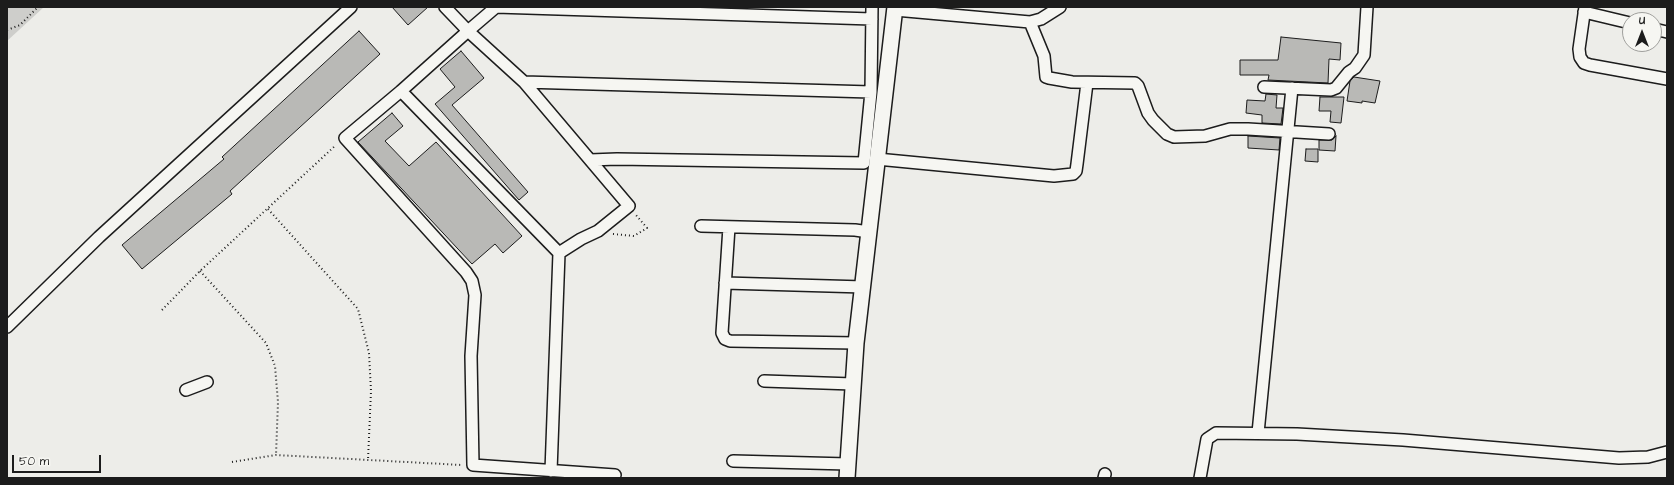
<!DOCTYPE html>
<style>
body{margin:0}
#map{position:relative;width:1674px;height:485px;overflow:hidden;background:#edede9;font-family:"Architects Daughter",sans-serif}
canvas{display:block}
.frame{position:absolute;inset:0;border:8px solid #1c1c1c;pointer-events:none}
.north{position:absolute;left:1622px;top:12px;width:40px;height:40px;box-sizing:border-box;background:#f6f6f2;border:1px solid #9f9f9c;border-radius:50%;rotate:0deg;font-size:11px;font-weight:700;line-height:16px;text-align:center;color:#1c1c1c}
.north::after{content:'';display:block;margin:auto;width:14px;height:18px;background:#1c1c1c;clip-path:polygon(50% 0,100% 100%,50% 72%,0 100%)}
.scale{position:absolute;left:12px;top:455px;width:89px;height:18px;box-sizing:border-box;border:2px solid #1c1c1c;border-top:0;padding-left:5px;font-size:12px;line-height:14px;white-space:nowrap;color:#1c1c1c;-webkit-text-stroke:3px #f6f6f2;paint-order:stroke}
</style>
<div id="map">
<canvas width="1674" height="485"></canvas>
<div class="frame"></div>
<div class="north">U</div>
<div class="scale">50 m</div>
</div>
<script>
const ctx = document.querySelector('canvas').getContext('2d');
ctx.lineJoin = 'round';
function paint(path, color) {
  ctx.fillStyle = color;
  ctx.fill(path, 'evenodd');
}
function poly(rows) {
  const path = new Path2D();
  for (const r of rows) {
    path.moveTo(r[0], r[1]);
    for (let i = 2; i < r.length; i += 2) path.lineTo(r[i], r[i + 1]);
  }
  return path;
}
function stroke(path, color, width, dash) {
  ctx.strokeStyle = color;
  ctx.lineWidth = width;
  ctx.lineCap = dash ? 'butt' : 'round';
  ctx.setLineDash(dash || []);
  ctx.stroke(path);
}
paint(poly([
 [7,7,44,7,7,41]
]), '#cececb');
const building = poly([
 [392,7,428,7,408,25,392,7],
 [359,31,380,54,230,191,232,194,142,269,122,245,224,159,222,157,359,31],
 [1281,37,1341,43,1340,60,1329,59,1328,83,1268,80,1269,75,1240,75,1240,60,1278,60,1281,37],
 [461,51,484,78,452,105,528,192,519,200,435,104,455,87,440,69,461,51],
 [1354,77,1380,81,1375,103,1362,101,1362,103,1347,101,1350,81,1354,77],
 [1266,94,1277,95,1276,108,1283,108,1281,124,1262,123,1262,115,1246,113,1247,100,1265,101,1266,94],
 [1320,97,1344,97,1341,123,1330,122,1331,111,1319,111,1320,97],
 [392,113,403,126,385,141,409,166,436,142,522,236,503,253,495,244,472,264,358,142,392,113],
 [1248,136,1280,138,1279,150,1248,148,1248,136],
 [1336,136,1335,151,1319,150,1319,140,1332,140,1336,136],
 [1306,149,1318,149,1318,162,1305,161,1306,149]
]);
paint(building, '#b9b9b6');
stroke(building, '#1c1c1c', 1);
const street = poly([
 [445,7,468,31,401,91,559,253,581,239,598,231,629,206,524,82,468,31,496,7,872,19],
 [1585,7,1579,49,1580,57,1584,63,1590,65,1667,79],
 [895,10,1030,22,1041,19,1060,7],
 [1584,12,1630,23],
 [1030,22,1044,56,1046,77,1049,78,1072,82,1135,83,1138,86,1148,113,1153,120,1167,134,1174,137,1205,136,1230,129,1248,129,1329,134],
 [1654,29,1667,32],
 [524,82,871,92],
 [1264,87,1331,90,1336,88,1349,72,1355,68,1364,55,1367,7],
 [401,91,345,138,466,272,472,281,475,295,471,356,473,465,615,475],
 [877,159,1054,176,1073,174,1076,171,1077,164,1087,83],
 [590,160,617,159,864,163,871,92,872,7],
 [701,226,855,230,869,232],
 [729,227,722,333,725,339,730,341,856,343],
 [725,283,864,287],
 [7,327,99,237,351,7],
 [764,381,853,384],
 [186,390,207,382],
 [1258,433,1292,88],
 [733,461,848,464],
 [551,471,559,253],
 [1104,478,1105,474],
 [1200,478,1207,439,1216,433,1297,434,1403,440,1619,458,1648,457,1667,452]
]);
const secondary = poly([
 [847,478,856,343,895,7]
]);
stroke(street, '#1c1c1c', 14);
stroke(secondary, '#1c1c1c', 18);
stroke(poly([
 [7,30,20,25,38,7],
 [268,209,358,309,369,353,371,391,368,460],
 [613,234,634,236,647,228,636,215],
 [200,271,266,343,275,366,278,402,276,455],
 [162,310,200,271,336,145],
 [232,462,276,455,462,465]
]), '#1c1c1c', 2, [1, 3]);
stroke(street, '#f6f6f2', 11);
stroke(secondary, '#f6f6f2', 15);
</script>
